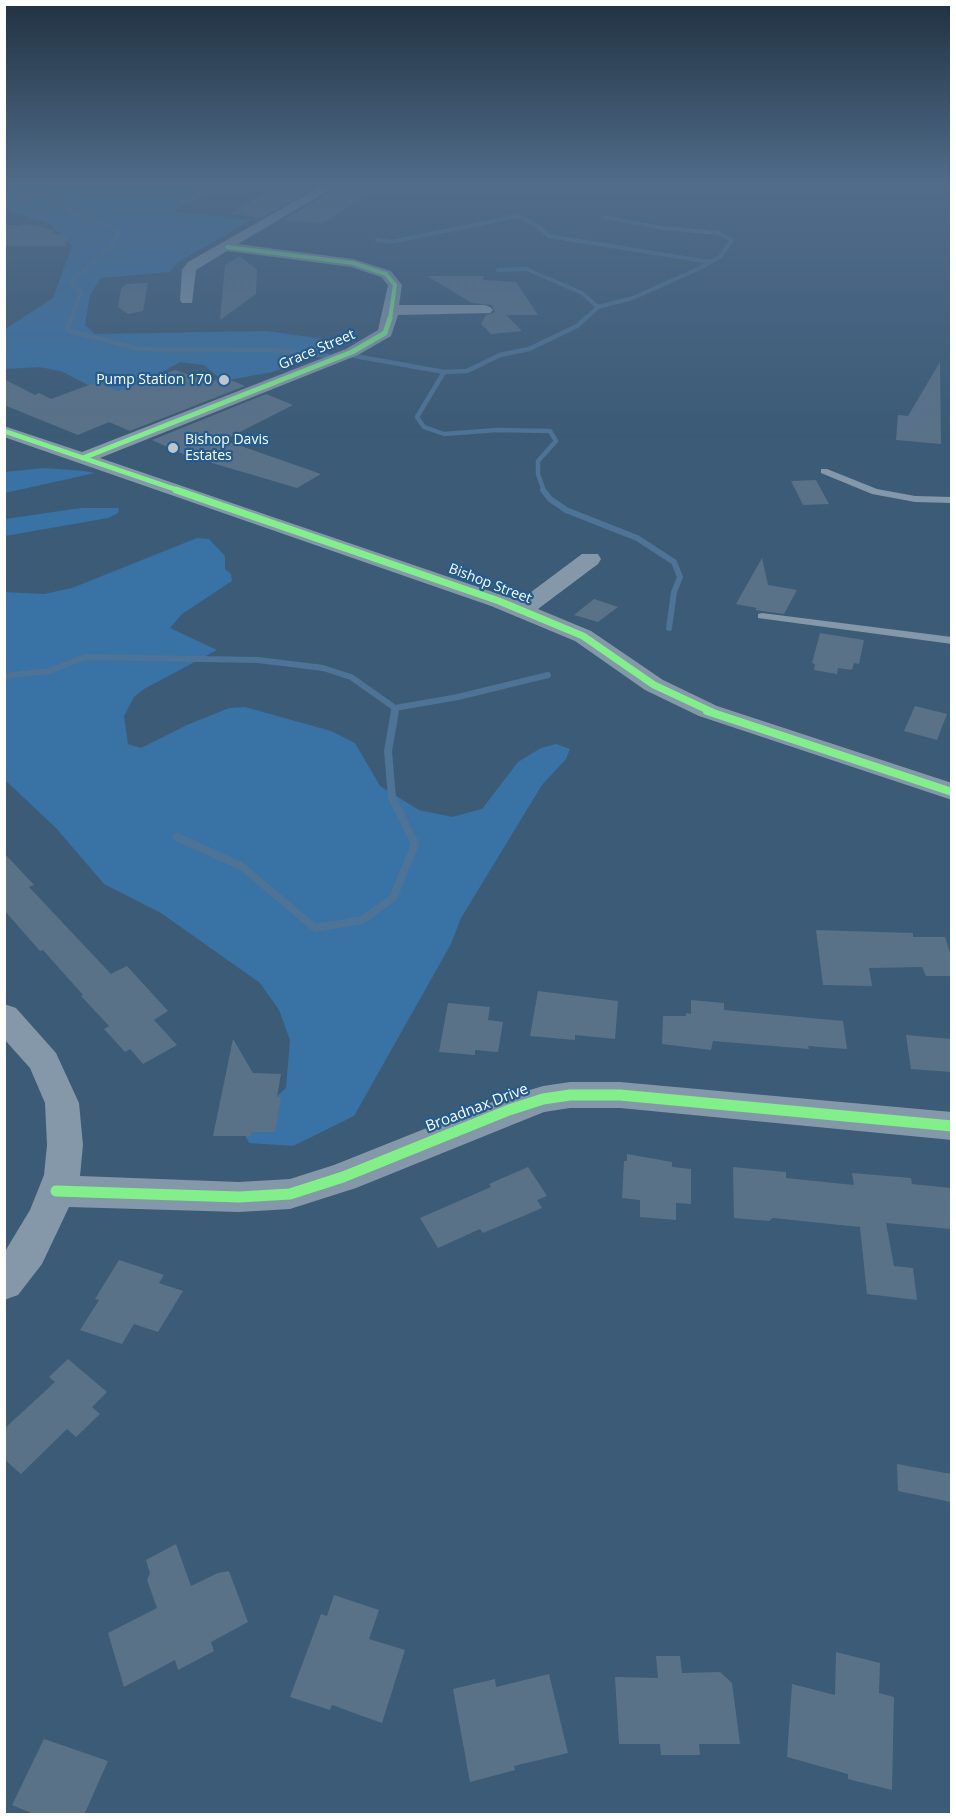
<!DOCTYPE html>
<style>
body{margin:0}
#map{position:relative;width:956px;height:1819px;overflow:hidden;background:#3c5b76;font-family:"Open Sans",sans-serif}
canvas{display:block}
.frame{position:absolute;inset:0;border:6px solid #fff;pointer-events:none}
</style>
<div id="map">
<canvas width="956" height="1819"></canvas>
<div class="frame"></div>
</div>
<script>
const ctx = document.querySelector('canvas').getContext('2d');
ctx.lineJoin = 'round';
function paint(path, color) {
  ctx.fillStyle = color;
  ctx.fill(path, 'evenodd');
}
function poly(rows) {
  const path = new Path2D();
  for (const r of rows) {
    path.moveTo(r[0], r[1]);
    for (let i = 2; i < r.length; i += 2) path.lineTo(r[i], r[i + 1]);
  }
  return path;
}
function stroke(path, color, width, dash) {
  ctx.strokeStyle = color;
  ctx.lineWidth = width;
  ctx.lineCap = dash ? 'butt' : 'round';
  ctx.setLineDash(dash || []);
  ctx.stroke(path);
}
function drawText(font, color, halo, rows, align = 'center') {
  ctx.font = font + ' "Open Sans",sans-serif';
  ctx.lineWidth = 4.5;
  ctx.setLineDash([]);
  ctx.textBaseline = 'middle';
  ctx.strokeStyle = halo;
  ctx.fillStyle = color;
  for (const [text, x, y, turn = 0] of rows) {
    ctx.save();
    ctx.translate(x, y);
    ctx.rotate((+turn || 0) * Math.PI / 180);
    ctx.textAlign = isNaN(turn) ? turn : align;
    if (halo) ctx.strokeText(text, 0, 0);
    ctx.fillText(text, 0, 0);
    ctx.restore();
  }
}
paint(poly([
 [5,184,228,184,173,211,252,220,178,262,169,272,101,278,90,295,85,325,95,334,267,331,330,340,312,358,272,372,223,381,204,365,180,362,117,398,93,395,88,385,61,371,39,367,5,369,5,329,53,298,72,246,49,224,5,209],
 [44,468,85,471,95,473,5,493,5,472],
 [81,508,119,508,118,513,108,518,5,536,5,519],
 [197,538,209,539,225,556,225,569,231,574,232,581,182,614,170,628,217,650,144,689,134,697,124,716,128,744,141,748,187,725,229,708,245,707,331,731,355,743,380,786,419,810,452,817,482,809,518,762,541,748,556,744,570,749,566,759,542,785,461,918,451,944,354,1116,293,1146,249,1143,241,1128,286,1088,290,1040,279,1010,260,983,161,913,104,884,56,828,5,780,4,592,44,594,72,588]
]), '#3972a5');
stroke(poly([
 [192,190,200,184],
 [4,194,63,204,74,213,119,230,114,243,70,283,81,292,71,319],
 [377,240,391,242,518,216,536,225,549,236,710,262],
 [498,270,526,269,582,293,598,307],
 [585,319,598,307,633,298,700,268,720,257,732,240,718,233,663,228,603,217]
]), '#4d7396', 4);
stroke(poly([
 [72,318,67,330,139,349,271,350,328,356],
 [355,356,444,372,467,371,500,355,529,349,577,326,586,318],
 [444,372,417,417,424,427,444,434,497,430,550,431,556,441,538,461,538,474,544,491]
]), '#4d7396', 4.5);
stroke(poly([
 [543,490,550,499,566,510,637,538,674,562,680,577,674,592,669,628],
 [4,676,49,671,85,657,258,660,323,668,351,677,395,708,458,697,548,675],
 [394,712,395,708]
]), '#4d7396', 6);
stroke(poly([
 [177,837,241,866,315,928,362,920,393,898,415,844,392,797,388,751,395,711]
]), '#4d7396', 8);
paint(poly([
 [281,184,316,186,262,218,232,214,235,210],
 [336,188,372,191,322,224,283,220],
 [4,224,18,226,28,224,55,230,52,233,67,236,66,246,4,246],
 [240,256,257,270,256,294,220,320,225,265],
 [427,276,483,276,483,280,516,282,538,315,506,315,522,331,491,334,481,324,486,315,495,312,492,305,472,303],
 [148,283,143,311,128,314,118,307,121,289,126,284],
 [940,362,941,444,896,440,898,415,908,416],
 [175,370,210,382,224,377,245,386,130,431,109,422,78,435,4,405,4,379,35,395,39,393,51,399,97,382,119,391],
 [266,394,293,405,224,440,321,474,297,488,185,455,152,440],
 [816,480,829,504,803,505,791,481],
 [762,558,768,585,797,590,784,614,755,610,757,608,736,604],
 [594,599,618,607,598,622,574,615],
 [820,633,864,640,859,664,854,663,852,670,838,668,837,674,814,670,815,664,812,663],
 [915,706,947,714,937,740,904,731],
 [4,853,34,885,29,887,111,974,127,966,168,1011,154,1020,177,1045,143,1064,130,1049,125,1052,104,1029,109,1026,81,996,83,995,43,950,40,951,4,910],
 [816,930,913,933,913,937,945,937,951,956,951,976,926,976,922,967,869,968,872,986,823,985],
 [538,991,618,1001,615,1039,575,1035,575,1040,530,1036],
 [691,1000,724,1003,724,1010,843,1021,847,1049,808,1046,809,1049,713,1041,711,1050,662,1044,663,1016,686,1016,686,1013,691,1014],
 [448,1003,490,1007,488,1020,503,1022,498,1052,475,1050,475,1055,439,1052],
 [906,1035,951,1039,951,1072,911,1069],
 [233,1039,253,1073,281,1074,277,1097,281,1097,275,1132,252,1132,251,1136,213,1136],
 [627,1154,672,1162,672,1167,691,1169,691,1204,676,1203,676,1220,640,1217,640,1200,622,1198,624,1161,627,1161],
 [528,1167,547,1196,537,1200,542,1208,483,1233,480,1229,438,1248,420,1218,491,1187,489,1184],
 [733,1167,786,1172,786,1178,854,1185,852,1173,911,1178,912,1184,951,1188,951,1229,886,1223,894,1266,913,1268,917,1300,867,1294,860,1227,773,1218,769,1221,734,1218],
 [119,1260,164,1275,159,1283,183,1291,158,1332,134,1324,122,1344,80,1330,99,1300,95,1299],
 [68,1359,107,1392,92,1407,100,1414,76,1437,67,1429,21,1474,4,1459,4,1429,55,1382,49,1377],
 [897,1464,951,1474,951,1502,898,1491],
 [176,1544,191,1586,218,1573,229,1571,248,1622,211,1642,214,1651,178,1670,175,1660,124,1687,108,1633,157,1608,147,1580,150,1573,146,1560],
 [334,1595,379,1610,369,1639,405,1650,382,1723,332,1705,330,1710,290,1697,321,1614,327,1616],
 [836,1652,880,1663,879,1693,894,1697,892,1790,848,1779,848,1774,787,1757,792,1684,835,1695],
 [656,1656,680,1656,682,1673,720,1672,732,1683,740,1744,699,1744,700,1755,661,1755,660,1744,619,1744,615,1677,658,1678],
 [549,1674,568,1753,514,1766,515,1770,470,1782,453,1689,495,1679,496,1687],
 [44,1739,108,1761,84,1815,36,1815,12,1805]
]), '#5a7288');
paint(poly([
 [821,469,827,469,877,489,915,496,952,497,952,503,915,502,872,494,821,473,821,469],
 [762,613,952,637,952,644,758,618,758,614,762,613]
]), '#8498aa');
paint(poly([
 [325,184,339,184,238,244,353,259,391,271,402,285,399,305,485,305,490,307,493,310,490,313,398,315,391,336,358,355,100,458,519,601,582,554,598,554,601,559,598,564,538,609,591,631,663,680,717,706,952,783,952,800,699,716,645,690,575,641,491,606,4,437,4,426,82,452,346,349,378,330,388,285,381,277,351,267,227,251,196,270,192,303,182,303,180,300,182,270,188,262,325,184],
 [4,1004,16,1008,56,1053,79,1103,83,1145,80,1176,239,1182,290,1179,334,1165,497,1100,543,1086,570,1082,620,1082,952,1112,952,1140,620,1108,570,1108,544,1112,356,1188,290,1209,239,1212,69,1207,42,1264,18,1295,4,1300,4,1253,30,1210,44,1175,47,1145,45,1103,30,1068,4,1039,4,1004]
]), '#8498aa');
stroke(poly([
 [227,247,353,263,386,274,395,285,390,319]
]), '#82f089', 4);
stroke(poly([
 [4,431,180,491],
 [83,458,352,352,385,333,390,318]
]), '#82f089', 5);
stroke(poly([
 [176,490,499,601,583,636,654,685,712,712]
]), '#82f089', 7);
stroke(poly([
 [707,711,952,792]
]), '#82f089', 8);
stroke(poly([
 [56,1191,239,1197,290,1194,343,1177,509,1110,543,1099,570,1095,620,1095,952,1126]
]), '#82f089', 11);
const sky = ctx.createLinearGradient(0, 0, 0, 438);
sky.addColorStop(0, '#213241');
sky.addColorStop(0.42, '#506c8a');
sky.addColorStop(1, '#506c8a00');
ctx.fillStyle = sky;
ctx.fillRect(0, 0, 956, 438);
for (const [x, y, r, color] of [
 [224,380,6,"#bbc6cf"],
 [173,448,6,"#bbc6cf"]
]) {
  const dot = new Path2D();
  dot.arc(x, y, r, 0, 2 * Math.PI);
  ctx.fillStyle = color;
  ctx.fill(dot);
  stroke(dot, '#245c8f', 2);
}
drawText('14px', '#fff', '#245c8f', [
 ["Grace Street",317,350,-23],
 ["Bishop Street",490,584,21]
]);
drawText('14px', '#fff', '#245c8f', [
 ["Pump Station 170",212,380],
 ["Bishop Davis",185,440,"left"],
 ["Estates",185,456,"left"]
], 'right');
drawText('15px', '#fff', '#245c8f', [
 ["Broadnax Drive",477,1108,-21]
]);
</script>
